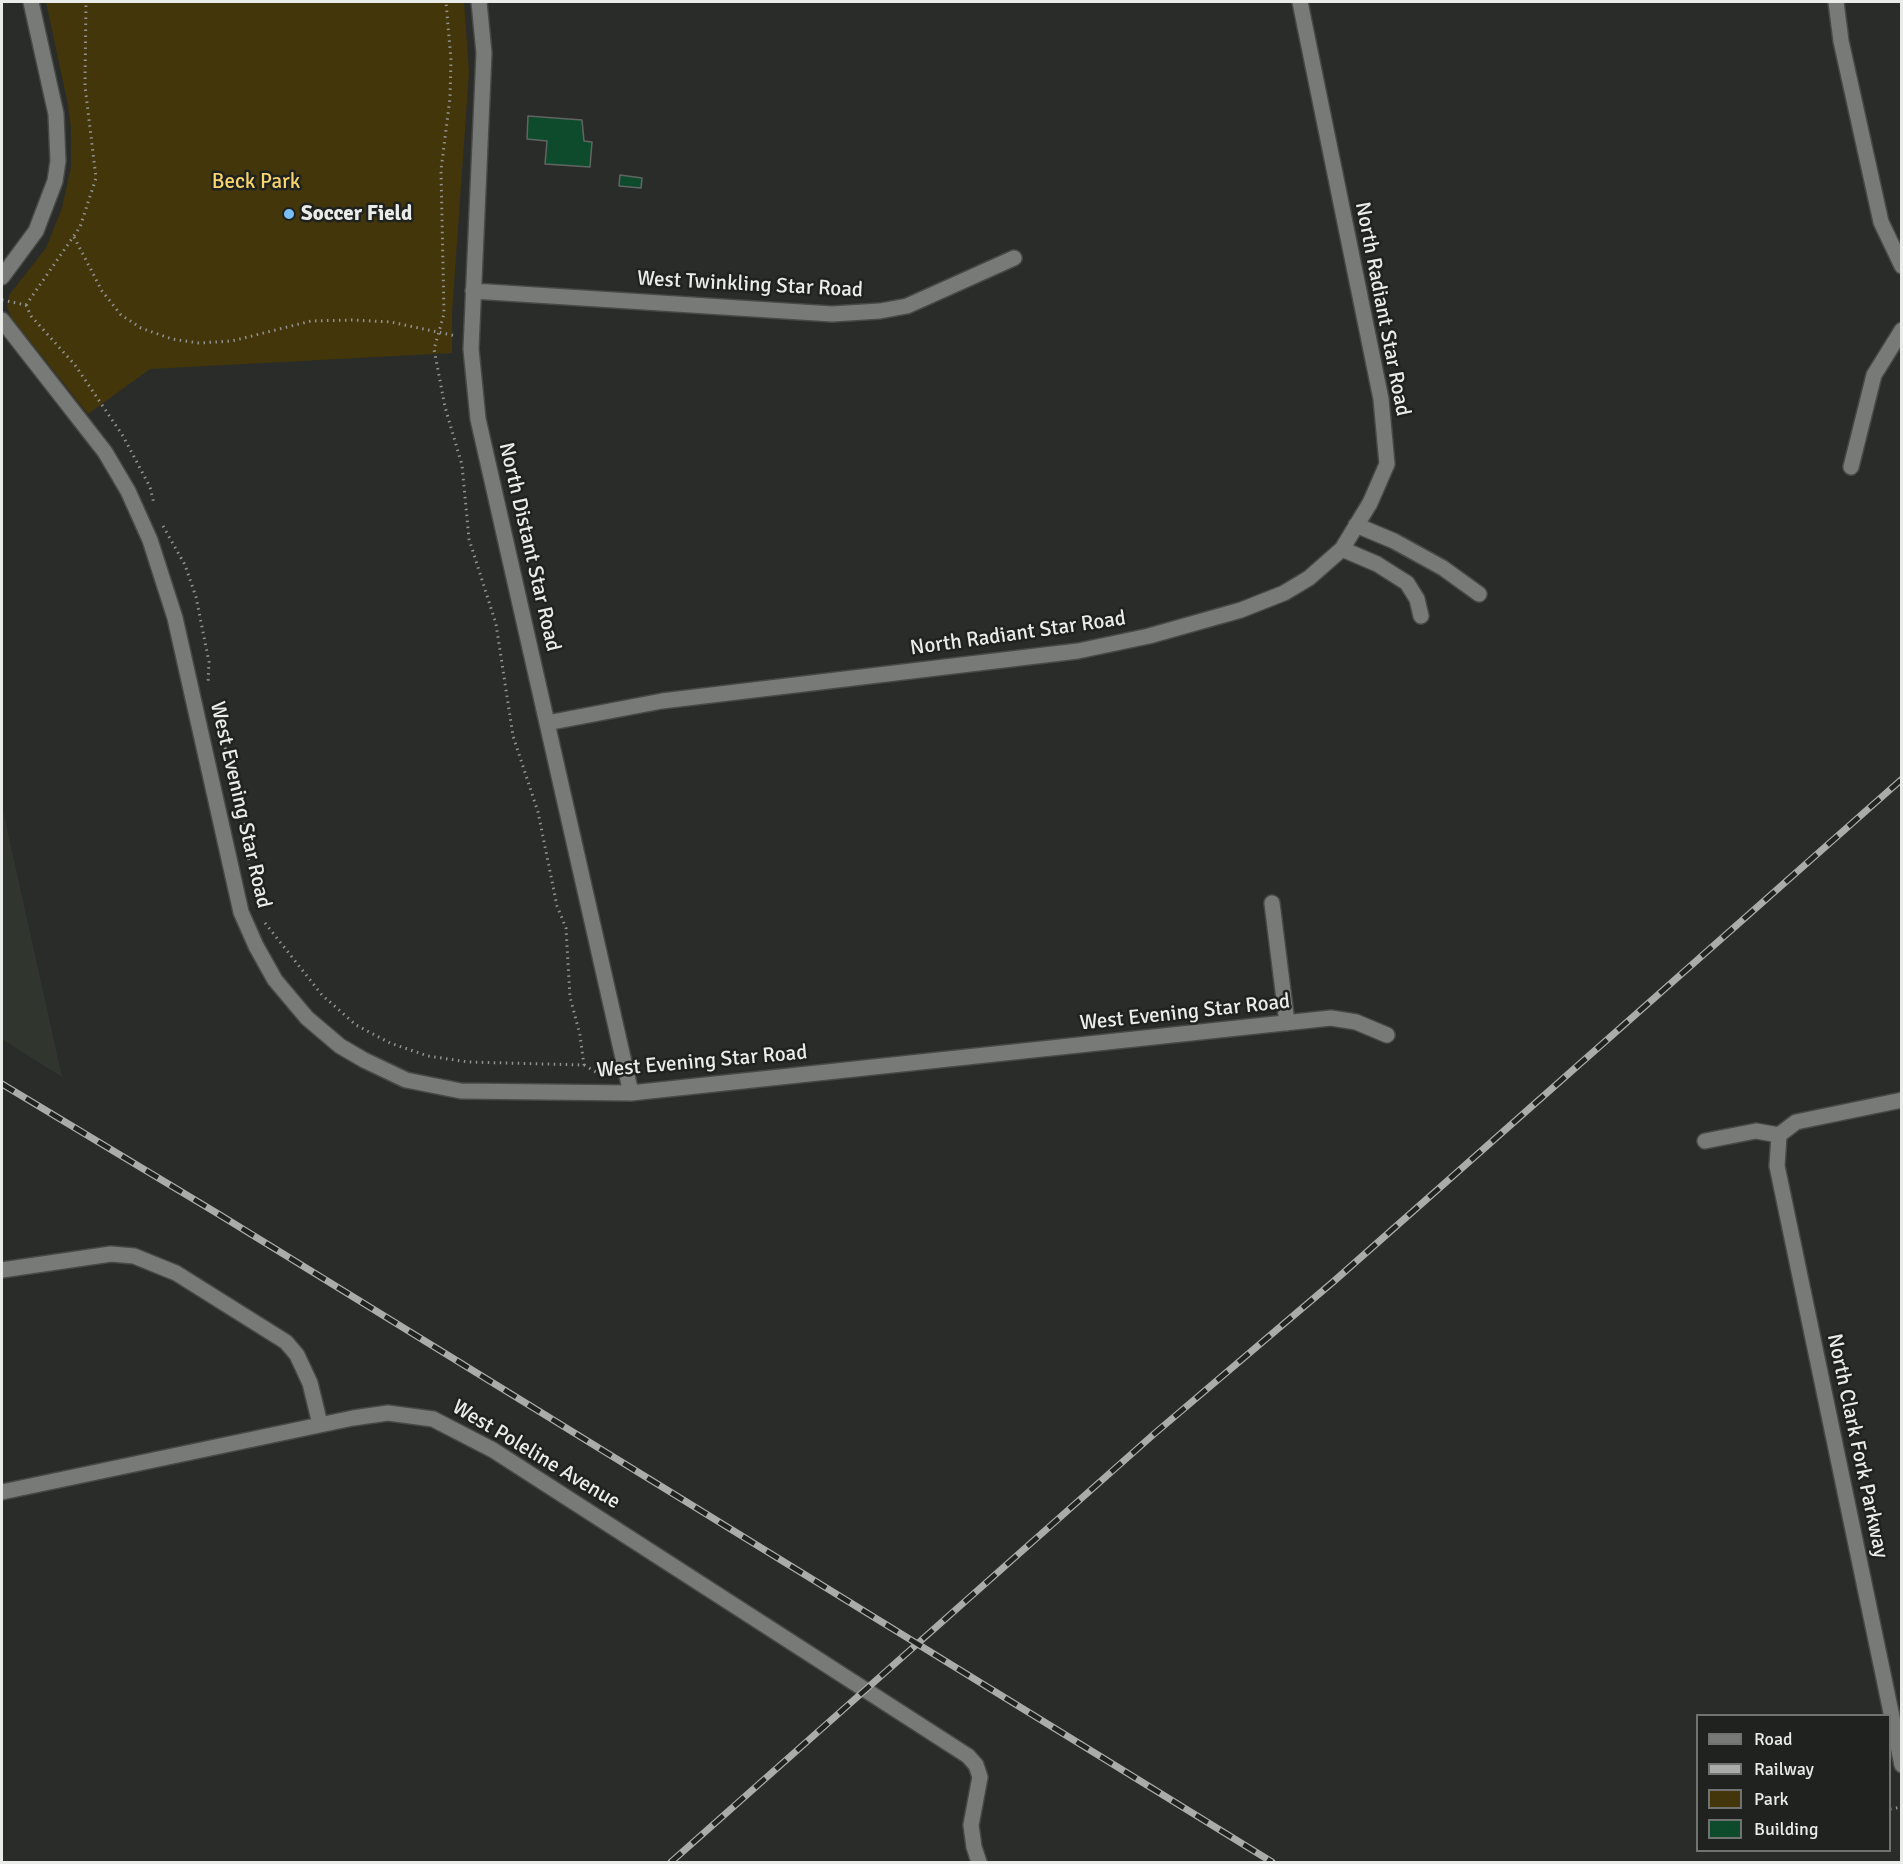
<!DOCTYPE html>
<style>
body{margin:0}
#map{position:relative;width:1903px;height:1864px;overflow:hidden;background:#2a2c29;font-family:Signika,sans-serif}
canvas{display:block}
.frame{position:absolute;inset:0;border:3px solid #eaece9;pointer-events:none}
.legend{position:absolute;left:1696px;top:1714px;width:195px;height:138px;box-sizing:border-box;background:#20221f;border:2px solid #717370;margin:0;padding:8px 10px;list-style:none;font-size:18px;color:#eaece9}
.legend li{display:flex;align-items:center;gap:12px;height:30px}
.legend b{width:30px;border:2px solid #717370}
</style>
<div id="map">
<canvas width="1903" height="1864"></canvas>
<div class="frame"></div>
<ul class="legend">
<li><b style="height:8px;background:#777a76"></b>Road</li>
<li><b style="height:8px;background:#aaaca9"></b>Railway</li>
<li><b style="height:16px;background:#43360b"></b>Park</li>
<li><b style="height:16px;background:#0e4a2c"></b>Building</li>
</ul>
</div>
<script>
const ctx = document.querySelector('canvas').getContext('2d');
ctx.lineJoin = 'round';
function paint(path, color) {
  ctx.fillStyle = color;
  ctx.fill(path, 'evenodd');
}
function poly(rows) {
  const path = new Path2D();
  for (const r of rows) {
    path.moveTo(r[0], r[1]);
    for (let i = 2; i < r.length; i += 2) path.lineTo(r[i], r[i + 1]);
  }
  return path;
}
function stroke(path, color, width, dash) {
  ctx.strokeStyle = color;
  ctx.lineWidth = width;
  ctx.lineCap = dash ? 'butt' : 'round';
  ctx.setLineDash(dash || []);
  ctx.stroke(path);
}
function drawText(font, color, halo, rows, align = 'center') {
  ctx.font = font + ' Signika,sans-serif';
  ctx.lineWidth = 5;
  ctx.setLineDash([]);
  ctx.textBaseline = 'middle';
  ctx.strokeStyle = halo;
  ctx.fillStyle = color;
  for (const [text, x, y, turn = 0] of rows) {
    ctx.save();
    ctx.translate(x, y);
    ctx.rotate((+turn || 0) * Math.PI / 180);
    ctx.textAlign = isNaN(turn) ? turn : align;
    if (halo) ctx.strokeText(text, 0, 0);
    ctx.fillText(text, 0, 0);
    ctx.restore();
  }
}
paint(poly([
 [2,806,62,1077,2,1039]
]), '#30362d');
paint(poly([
 [46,2,464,2,469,72,452,313,452,353,150,369,88,414,12,318,7,307,9,295,46,248,62,208,71,167,71,128,68,105]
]), '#43360b');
const building = poly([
 [528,116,582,120,584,141,592,142,590,167,545,164,547,141,527,139,528,116],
 [620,175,642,178,641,188,619,186,620,175]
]);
paint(building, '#0e4a2c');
stroke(building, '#616562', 1.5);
const minor = poly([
 [479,2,484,53,471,349,478,419,631,1093],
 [1836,2,1841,41,1881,222,1902,266],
 [2,277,36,231,55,181,58,161,56,114,31,2],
 [473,291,832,314,880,311,907,306,1014,258],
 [2,320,105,452,128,491,150,540,175,618,241,912,256,946,275,980,307,1018,340,1046,364,1060,406,1080,461,1091,631,1093,1331,1018,1356,1022,1387,1035],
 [1851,467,1874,375,1902,330],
 [1356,525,1394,541,1443,568,1479,594],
 [1342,549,1377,564,1407,583,1417,599,1421,616],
 [547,723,662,701,1078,651,1149,636,1241,610,1284,593,1309,578,1342,549,1370,503,1387,464,1381,399,1300,2],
 [1272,903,1287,1023],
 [1779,1135,1777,1166,1902,1765],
 [1779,1135,1796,1122,1902,1100],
 [1705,1141,1756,1131,1779,1135],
 [2,1270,111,1254,134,1256,176,1273,286,1342,297,1355,310,1383,320,1424],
 [2,1492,353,1418,388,1413,433,1419,493,1450,968,1756,976,1765,980,1777,971,1825,974,1847,979,1862]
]);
stroke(minor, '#474945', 18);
stroke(poly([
 [74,237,102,291,121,315,141,328,172,339,199,343,232,341,311,321,352,320,391,322,456,336],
 [2,300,26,305],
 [26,305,31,316,75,365,123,436,150,487,154,504],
 [26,305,80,227,96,178,85,86,86,2],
 [163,526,185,565,196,597,209,662,208,684],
 [217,725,238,784,250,870],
 [265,923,322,995,356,1025,390,1043,428,1056,468,1062,584,1065,580,1035,570,997,566,928,557,906,538,812,513,736,496,624,469,539,462,465,445,407,434,349,444,314,441,170,450,98,451,60,446,2],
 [584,1065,601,1075],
 [1890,1809,1902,1807]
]), '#90928f', 3, [1.5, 4.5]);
stroke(minor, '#777a76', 15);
const rail = poly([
 [2,1084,220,1215,1272,1862],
 [671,1862,1154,1434,1333,1282,1902,779]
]);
stroke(rail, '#aaaca9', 7);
stroke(rail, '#20221f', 4.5, [14]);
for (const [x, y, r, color] of [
 [289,214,6,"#77c0f7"]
]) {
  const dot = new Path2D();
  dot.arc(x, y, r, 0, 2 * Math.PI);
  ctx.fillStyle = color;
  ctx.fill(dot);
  stroke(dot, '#20221f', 2);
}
drawText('21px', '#f8d46b', '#20221f', [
 ["Beck Park",256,182]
]);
drawText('bold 21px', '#eaece9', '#20221f', [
 ["Soccer Field",301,214]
], 'left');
drawText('21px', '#eaece9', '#20221f', [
 ["West Twinkling Star Road",750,285,3],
 ["North Radiant Star Road",1382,309,79],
 ["North Distant Star Road",529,547,77],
 ["North Radiant Star Road",1018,634,-8],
 ["West Evening Star Road",240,805,77],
 ["West Evening Star Road",1185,1013,-6],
 ["West Evening Star Road",702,1062,-5],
 ["North Clark Fork Parkway",1857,1446,78],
 ["West Poleline Avenue",536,1455,31]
]);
</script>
